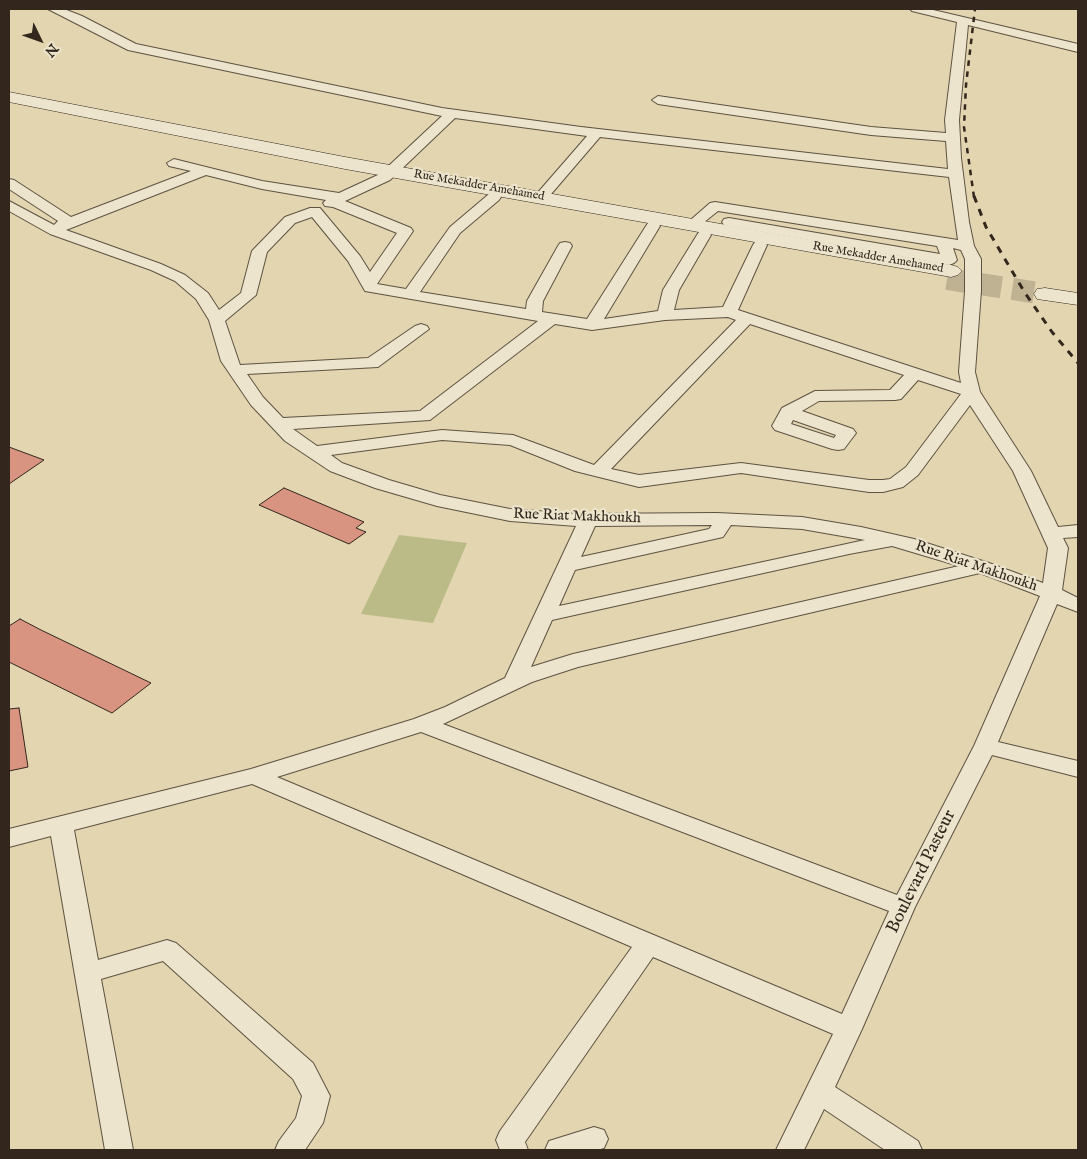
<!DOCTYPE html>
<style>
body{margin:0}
#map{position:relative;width:1087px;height:1159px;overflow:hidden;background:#e2d5b0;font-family:"IM FELL English",serif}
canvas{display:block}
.frame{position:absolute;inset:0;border:10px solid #32261d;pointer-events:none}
.north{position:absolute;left:15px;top:15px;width:50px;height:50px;-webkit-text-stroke:4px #ece4cc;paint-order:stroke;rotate:132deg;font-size:14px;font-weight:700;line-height:20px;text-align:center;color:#32261d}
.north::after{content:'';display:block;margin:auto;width:18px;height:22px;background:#32261d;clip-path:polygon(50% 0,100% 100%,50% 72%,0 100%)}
</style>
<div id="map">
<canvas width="1087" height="1159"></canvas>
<div class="frame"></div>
<div class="north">N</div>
</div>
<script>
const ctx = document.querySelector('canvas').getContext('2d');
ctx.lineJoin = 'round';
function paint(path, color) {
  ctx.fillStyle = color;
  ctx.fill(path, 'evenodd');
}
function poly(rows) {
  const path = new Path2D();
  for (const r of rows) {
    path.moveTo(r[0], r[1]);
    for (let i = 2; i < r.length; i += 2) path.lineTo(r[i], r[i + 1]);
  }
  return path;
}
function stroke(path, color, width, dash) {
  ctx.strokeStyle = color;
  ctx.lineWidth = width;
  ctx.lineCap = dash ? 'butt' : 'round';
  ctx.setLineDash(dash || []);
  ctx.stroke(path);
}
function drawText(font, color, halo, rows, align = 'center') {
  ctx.font = font + ' "IM FELL English",serif';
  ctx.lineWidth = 4.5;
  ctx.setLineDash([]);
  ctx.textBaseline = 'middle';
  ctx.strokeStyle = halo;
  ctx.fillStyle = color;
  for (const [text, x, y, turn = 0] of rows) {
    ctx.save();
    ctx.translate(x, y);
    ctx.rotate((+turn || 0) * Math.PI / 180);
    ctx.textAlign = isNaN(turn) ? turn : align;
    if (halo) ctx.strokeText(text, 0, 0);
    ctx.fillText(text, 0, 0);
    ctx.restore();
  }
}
paint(poly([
 [399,535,467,543,433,623,361,614]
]), '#babb86');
const building = poly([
 [9,447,44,460,9,484,9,447],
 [284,488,364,522,356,528,366,532,349,544,259,505,284,488],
 [20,619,41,630,151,683,112,713,9,662,9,626,20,619],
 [19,708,28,767,9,771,9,709,19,708]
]);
paint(building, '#d89481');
stroke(building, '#32261d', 1);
stroke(poly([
 [947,279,1045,294]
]), '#bfb293', 22, [22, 11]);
const minor = poly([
 [48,9,64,9,82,16,136,44,442,108,581,127,948,169,946,141,871,135,658,104,652,100,658,96,871,127,946,133,945,120,957,22,912,11,910,9,929,9,1078,44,1078,52,968,25,959,120,961,158,969,222,974,246,981,259,981,291,975,372,980,392,1031,471,1058,527,1078,525,1078,537,1063,538,1068,548,1062,590,1078,598,1078,612,1057,604,998,742,1078,761,1078,777,992,755,915,907,862,1029,835,1087,918,1141,922,1150,885,1150,824,1109,804,1150,776,1150,833,1034,653,957,525,1142,528,1150,500,1150,496,1140,500,1131,632,947,252,784,74,830,98,960,167,940,176,943,313,1063,330,1096,323,1123,305,1150,275,1150,279,1141,296,1118,302,1096,293,1079,163,961,101,979,133,1150,105,1150,51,836,9,847,9,829,251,769,414,719,445,707,505,678,576,526,510,521,437,506,375,488,330,471,285,441,251,405,221,361,209,320,196,299,175,281,151,270,50,234,9,211,9,201,54,225,58,221,9,189,9,179,14,180,71,217,191,171,169,166,167,163,174,159,262,181,339,193,380,174,442,116,128,50,48,9],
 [455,118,587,136,534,197,536,200,541,201,546,200,600,137,949,177,958,240,715,202,710,203,686,224,688,227,698,227,718,211,937,246,940,254,729,218,724,219,722,222,724,225,729,226,949,265,954,263,957,260,953,248,961,250,965,259,965,291,959,372,961,383,738,310,767,245,765,242,760,241,755,242,753,245,723,307,674,310,679,290,711,235,709,232,704,231,699,232,697,235,663,290,658,311,604,319,660,226,658,223,653,222,648,223,646,226,587,319,542,312,543,301,572,246,570,243,565,242,560,243,558,246,527,301,526,309,420,292,460,233,499,200,501,197,499,194,494,193,489,194,450,227,406,289,377,284,413,231,411,228,345,201,390,180,455,118],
 [206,175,262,189,326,200,323,203,325,206,333,207,397,233,370,272,360,256,320,208,310,208,285,217,252,251,241,293,219,310,208,293,185,275,161,264,66,230,206,175],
 [312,217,348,261,365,291,538,321,420,411,283,418,263,397,247,374,378,367,429,329,427,326,421,324,415,326,368,358,240,365,225,321,256,295,267,252,295,223,312,217],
 [728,317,736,320,594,465,513,435,442,430,317,446,293,429,430,420,555,324,592,330,665,320,728,317],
 [750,324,904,375,890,390,815,391,782,408,772,426,775,430,832,449,838,450,844,449,856,433,853,429,802,411,819,401,895,400,901,399,918,380,961,394,906,467,890,479,883,480,869,480,741,463,639,475,611,469,750,324],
 [970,405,1013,471,1048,548,1043,583,989,563,914,539,861,527,802,517,717,513,578,514,510,509,440,495,389,480,342,463,331,455,442,440,510,445,575,471,639,487,741,473,869,492,883,492,903,487,918,475,970,405],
 [793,420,836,435,834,438,791,424,793,420],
 [712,525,709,529,581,557,595,526,712,525],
 [731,525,802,529,865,540,559,606,575,570,723,537,731,525],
 [892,546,959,566,573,654,531,667,552,620,849,554,892,546],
 [980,573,1040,596,974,746,897,895,443,724,532,682,578,667,980,573],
 [421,732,889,911,842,1014,277,777,421,732],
 [594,1127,604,1130,608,1139,604,1148,597,1150,545,1150,549,1141,594,1127]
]);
const secondary = poly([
 [9,92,345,157,951,265,958,267,962,271,958,275,951,277,345,169,9,102,9,92],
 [1045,288,1078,293,1078,305,1037,299,1034,294,1037,289,1045,288]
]);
stroke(minor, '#5e5242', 2);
stroke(secondary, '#32261d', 1);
paint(minor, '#ece4cc');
paint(secondary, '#ece4cc');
stroke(poly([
 [974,197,964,127,966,85,975,9]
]), '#32261d', 2.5, [5.5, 5.5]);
stroke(poly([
 [974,196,986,227,1025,293,1052,332,1078,363]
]), '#32261d', 3, [7, 7]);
drawText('12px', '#32261d', '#ece4cc', [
 ["Rue Mekadder Amehamed",479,186,10],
 ["Rue Mekadder Amehamed",878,258,10]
]);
drawText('15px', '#32261d', '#ece4cc', [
 ["Rue Riat Makhoukh",577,517,2],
 ["Rue Riat Makhoukh",976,567,19]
]);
drawText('18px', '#32261d', '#ece4cc', [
 ["Boulevard Pasteur",922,872,-64]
]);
</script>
